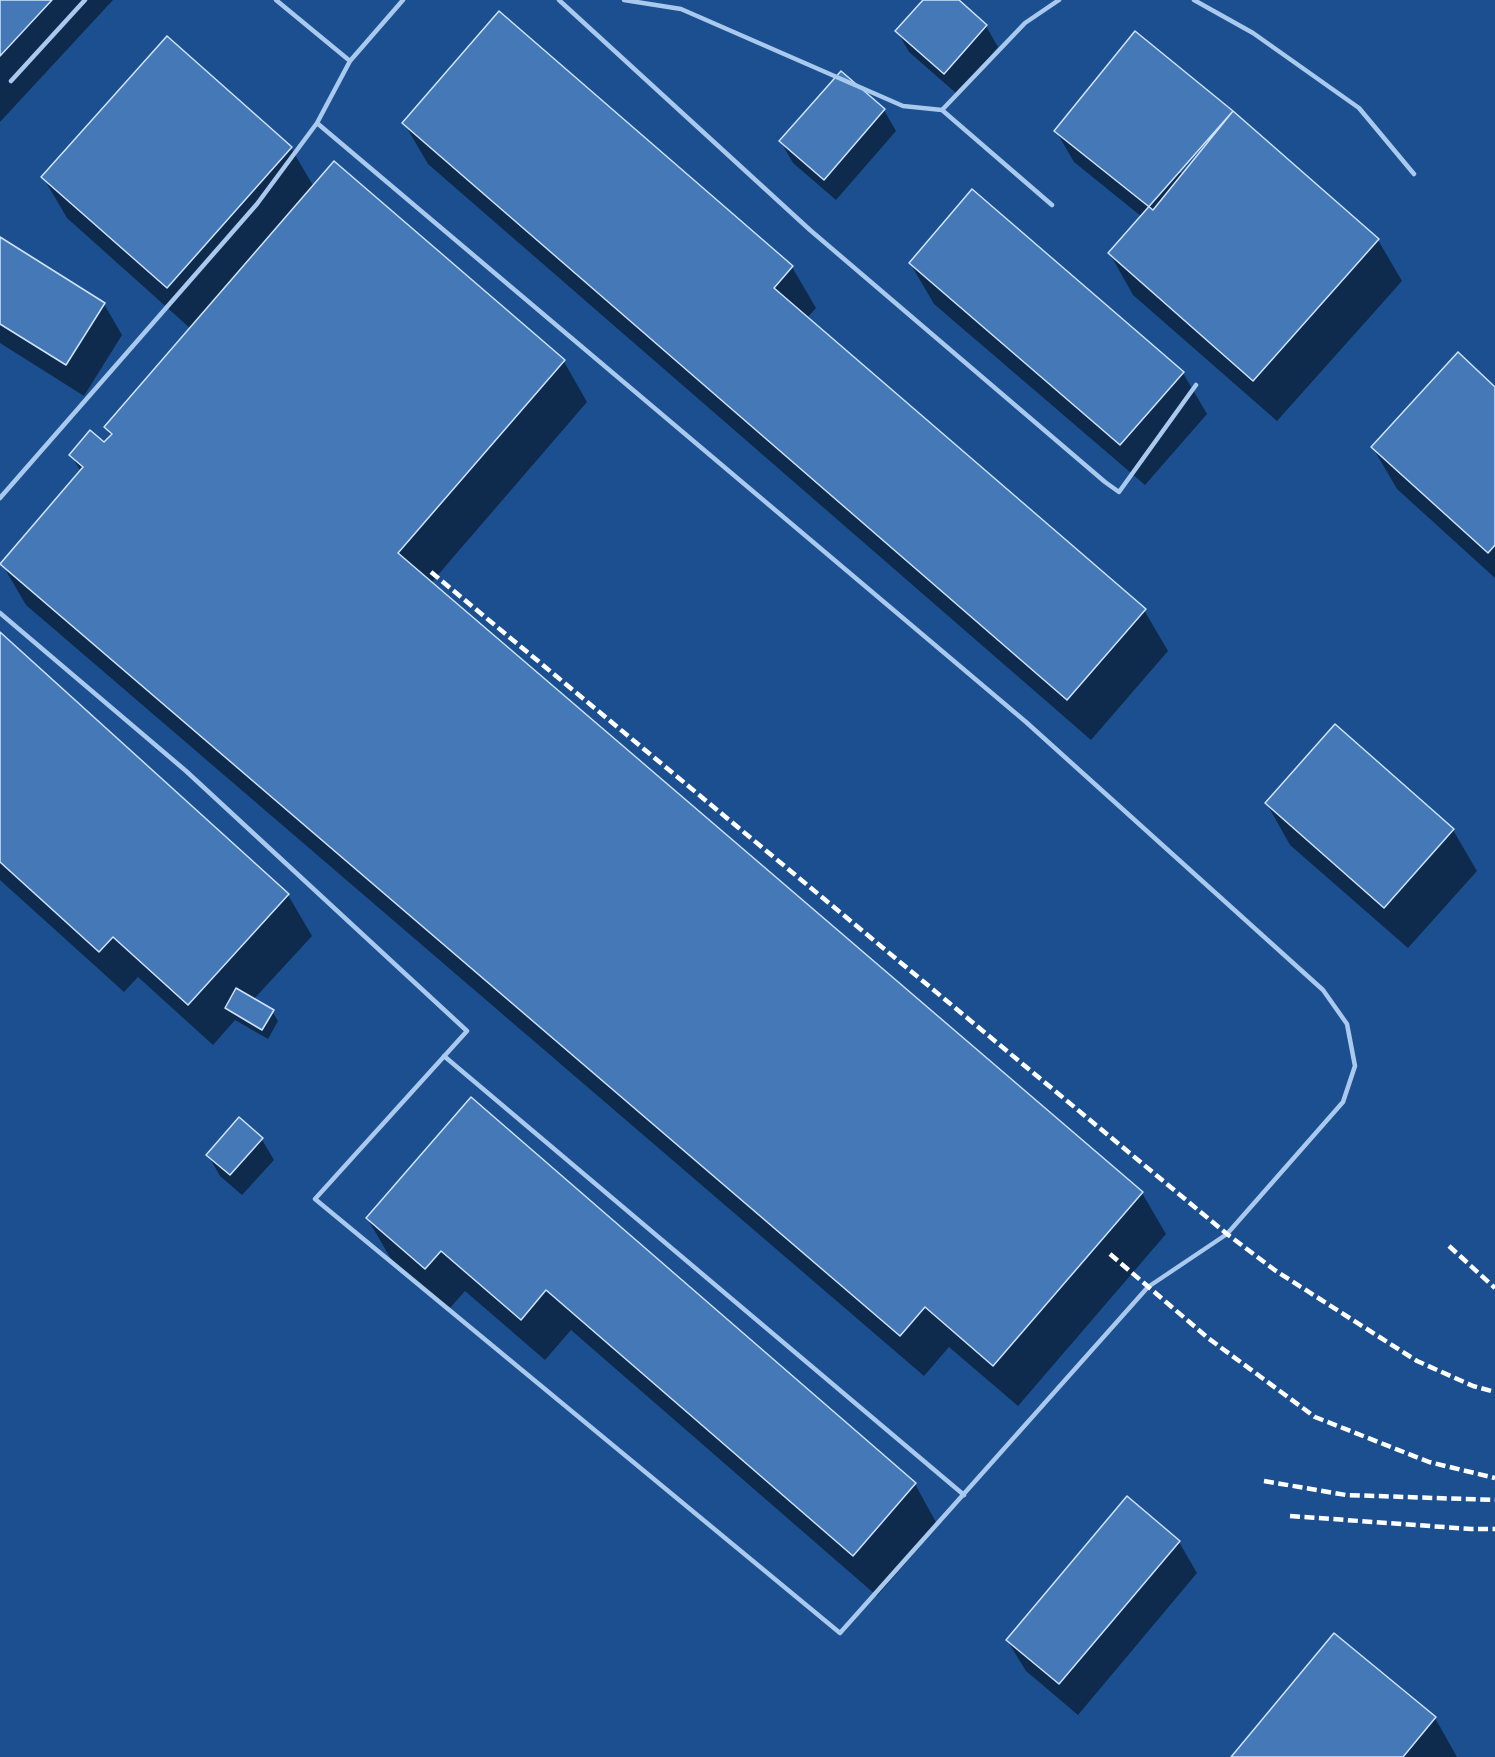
<!DOCTYPE html>
<style>
body{margin:0}
canvas{display:block;background:#1b4f8f}
</style>
<canvas width="1495" height="1757"></canvas>
<script>
const ctx = document.querySelector('canvas').getContext('2d');
ctx.lineJoin = 'round';
function paint(path, color) {
  ctx.fillStyle = color;
  ctx.fill(path, 'evenodd');
}
function poly(rows) {
  const path = new Path2D();
  for (const r of rows) {
    path.moveTo(r[0], r[1]);
    for (let i = 2; i < r.length; i += 2) path.lineTo(r[i], r[i + 1]);
  }
  return path;
}
function stroke(path, color, width, dash) {
  ctx.strokeStyle = color;
  ctx.lineWidth = width;
  ctx.lineCap = dash ? 'butt' : 'round';
  ctx.setLineDash(dash || []);
  ctx.stroke(path);
}
paint(poly([
 [0,0,113,0,0,122],
 [925,0,957,0,986,26,998,47,957,94,909,52,897,31],
 [499,13,792,267,816,308,807,318,1144,610,1168,651,1091,740,428,164,404,123],
 [167,38,291,148,314,187,563,360,587,402,431,583,1142,1193,1166,1234,1018,1406,949,1347,924,1376,26,605,2,564,81,472,71,455,104,444,111,436,106,427,191,329,67,218,43,177],
 [841,73,884,110,896,131,836,200,793,163,781,142],
 [1056,131,1378,240,1402,281,1277,421,1133,295,1110,254,1142,217,1074,162],
 [0,239,104,304,122,335,84,396,0,343],
 [910,263,1183,373,1207,414,1145,485,934,304],
 [1495,389,1495,578,1397,489,1373,448],
 [0,634,288,895,312,936,253,1000,272,1011,278,1021,268,1039,235,1020,213,1045,138,977,124,992,0,880],
 [1267,804,1453,830,1477,871,1408,948,1290,845],
 [471,1099,915,1484,938,1526,877,1596,571,1330,545,1360,465,1291,449,1309,391,1259,367,1218],
 [261,1138,274,1160,242,1195,220,1176,208,1155],
 [1179,1542,1197,1573,1078,1715,1026,1671,1007,1640],
 [1334,1635,1435,1718,1457,1757,1233,1757]
]), '#0007');
const building = poly([
 [0,0,52,0,0,56,0,0],
 [923,0,959,0,987,25,944,74,895,31,923,0],
 [499,11,793,266,774,288,1146,609,1067,700,402,123,499,11],
 [1135,31,1233,111,1153,210,1054,131,1135,31],
 [167,36,292,147,167,288,41,177,167,36],
 [841,71,885,109,824,180,779,141,841,71],
 [1233,111,1379,239,1253,381,1108,253,1233,111],
 [334,161,565,360,398,553,1143,1192,993,1366,925,1307,900,1336,0,564,83,467,69,455,90,430,104,442,112,434,104,427,334,161],
 [972,189,1184,372,1120,445,909,263,972,189],
 [0,237,105,303,66,365,0,324,0,237],
 [1458,352,1495,387,1495,545,1488,553,1371,447,1458,352],
 [0,632,289,894,188,1005,113,937,99,952,0,862,0,632],
 [1335,724,1454,829,1384,908,1265,803,1335,724],
 [236,988,274,1010,262,1030,225,1008,236,988],
 [471,1097,916,1483,853,1556,546,1290,521,1320,441,1251,425,1269,366,1218,471,1097],
 [239,1117,263,1138,230,1175,206,1155,239,1117],
 [1127,1496,1180,1541,1059,1684,1006,1640,1127,1496],
 [1334,1633,1436,1717,1403,1757,1231,1757,1334,1633]
]);
paint(building, '#4478b7');
stroke(building, '#cfe3fa', 1.5);
stroke(poly([
 [559,0,810,230,1105,482,1119,492,1196,385],
 [624,0,681,9,903,106,942,110,1025,23,1059,0],
 [1194,0,1253,33,1359,108,1414,174],
 [350,61,403,0],
 [11,81,85,0],
 [942,110,1052,205],
 [0,498,257,204,317,123],
 [0,613,186,771,467,1031,315,1199,840,1633,1148,1287,1227,1234,1343,1102,1355,1066,1347,1024,1323,990,1026,722,317,123,350,61,276,0],
 [444,1056,964,1495]
]), '#a9c9ee', 4.5);
stroke(poly([
 [431,572,1227,1234,1276,1271,1417,1361,1473,1386,1495,1392],
 [1449,1246,1495,1288],
 [1110,1254,1208,1338,1315,1417,1429,1462,1495,1478],
 [1264,1481,1346,1495,1495,1500],
 [1290,1516,1471,1529,1495,1529]
]), '#fff', 4.5, [10, 4.5]);
</script>
